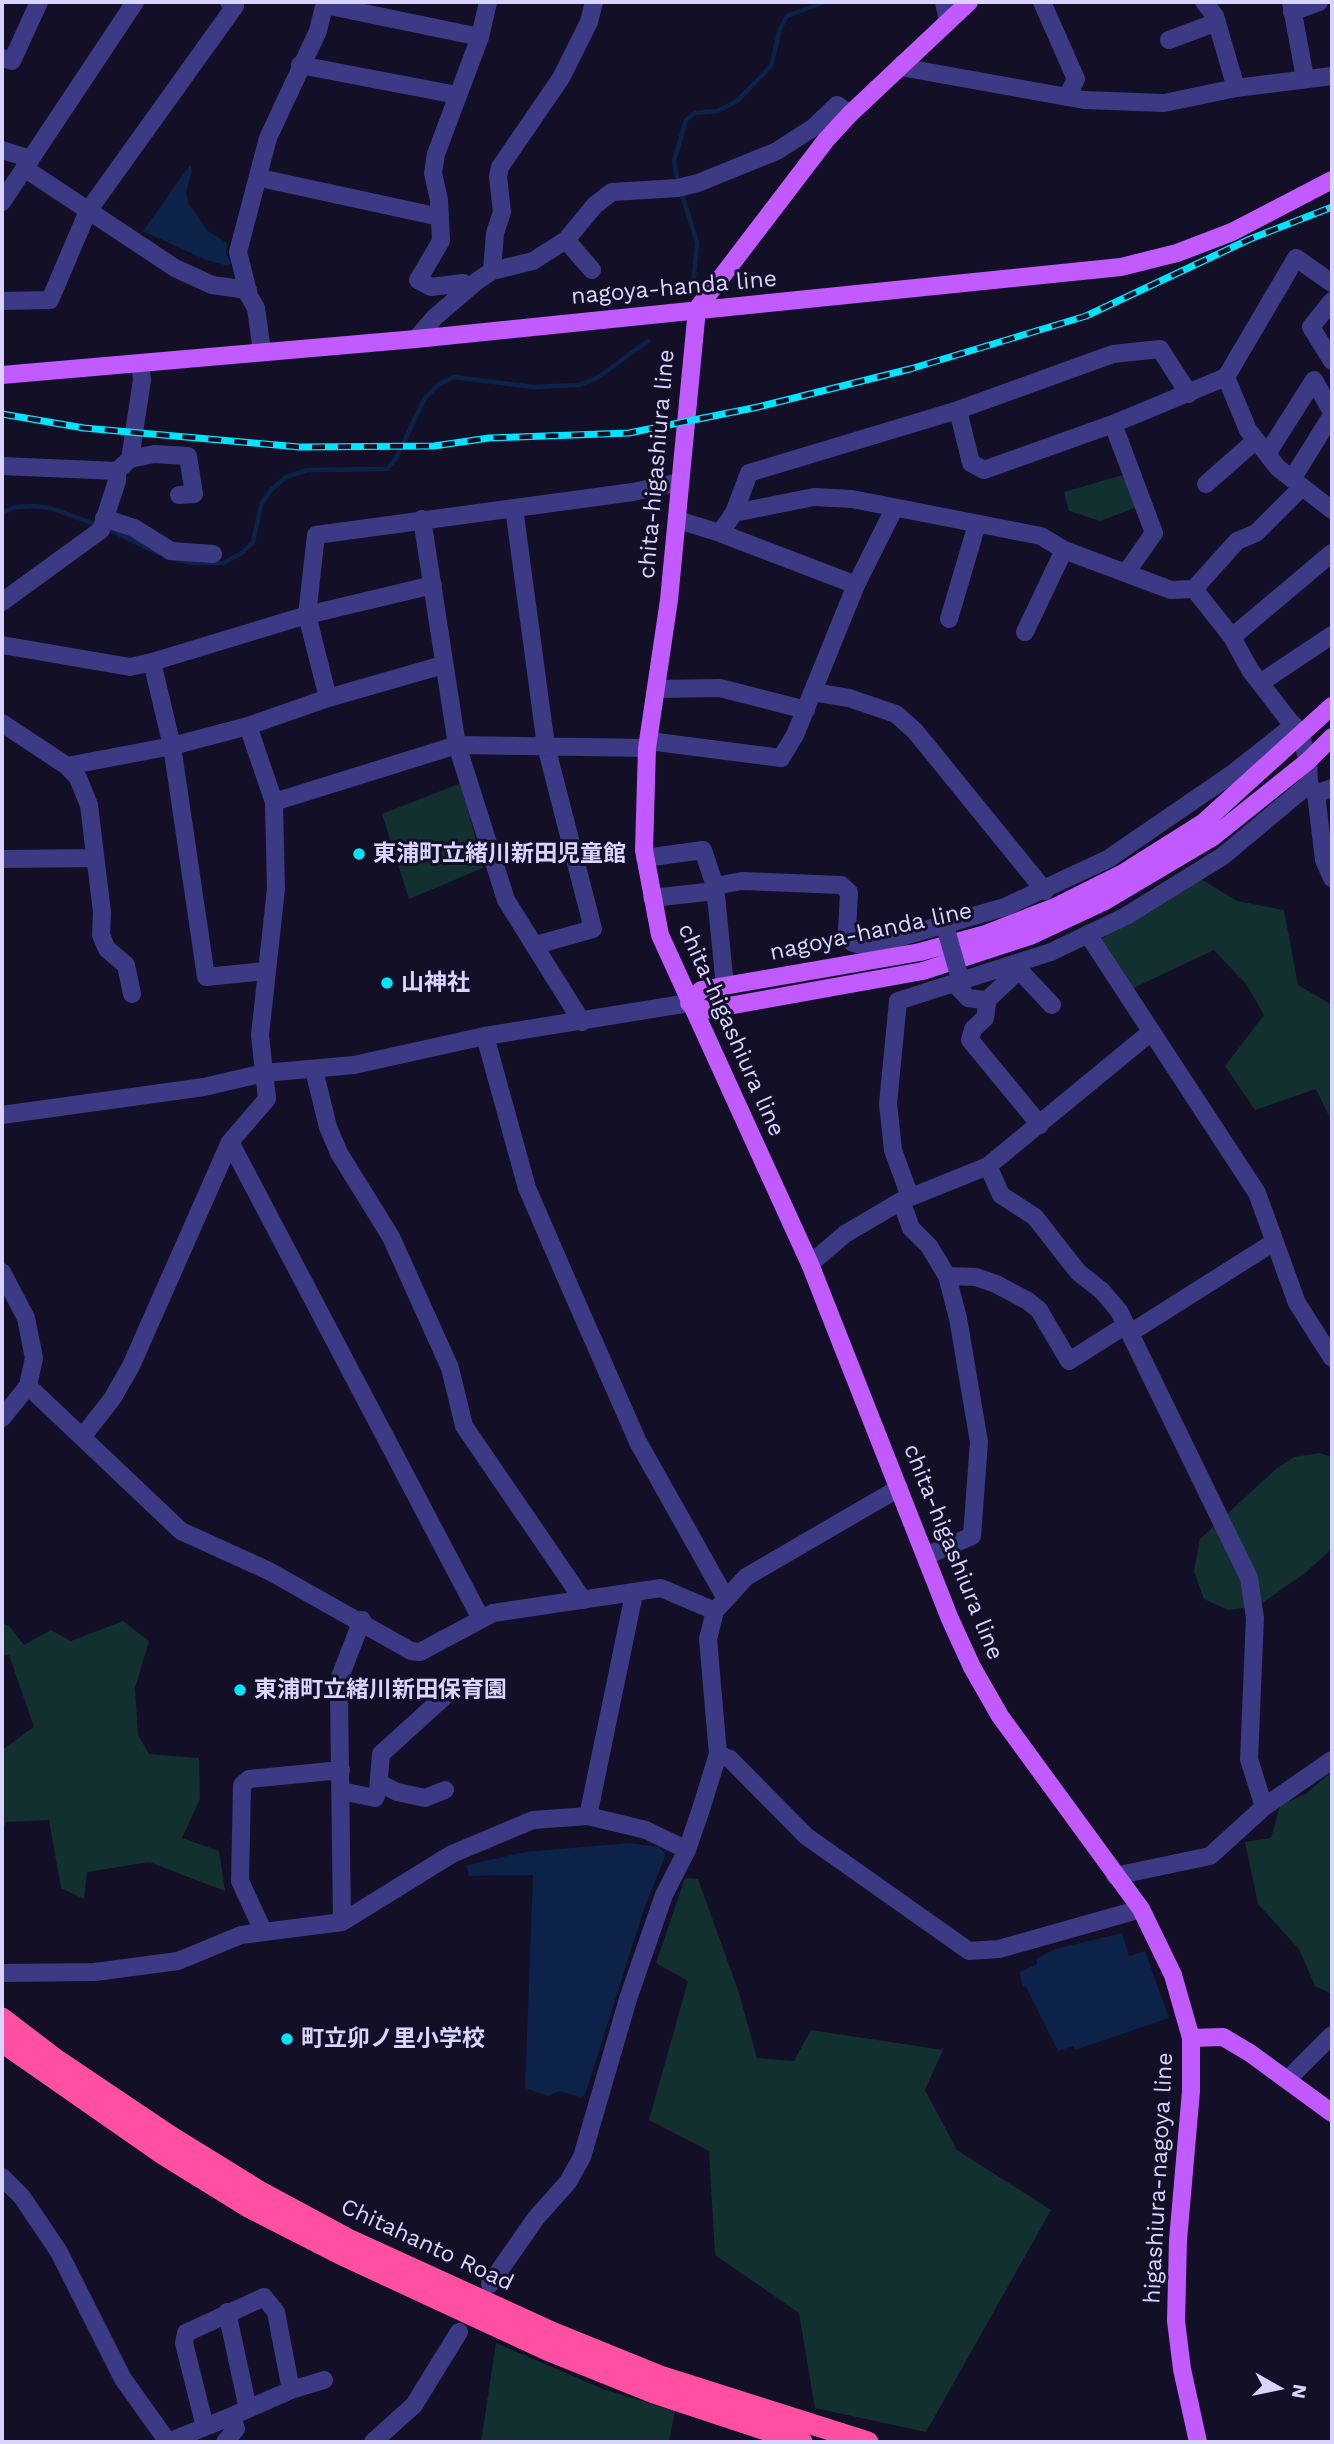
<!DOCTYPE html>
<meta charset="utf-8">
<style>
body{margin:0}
#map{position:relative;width:1334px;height:2444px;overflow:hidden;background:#130f26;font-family:"Work Sans",sans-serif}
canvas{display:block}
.frame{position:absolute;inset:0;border:4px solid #d9d4ff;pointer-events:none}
.north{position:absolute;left:1243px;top:2353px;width:70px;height:70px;-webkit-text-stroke:5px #130f26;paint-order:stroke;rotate:99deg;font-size:19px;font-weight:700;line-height:28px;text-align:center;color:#d9d4ff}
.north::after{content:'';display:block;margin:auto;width:24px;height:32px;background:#d9d4ff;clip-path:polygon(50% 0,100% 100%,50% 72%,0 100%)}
</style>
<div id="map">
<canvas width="1334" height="2444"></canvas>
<div class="frame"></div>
<div class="north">N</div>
</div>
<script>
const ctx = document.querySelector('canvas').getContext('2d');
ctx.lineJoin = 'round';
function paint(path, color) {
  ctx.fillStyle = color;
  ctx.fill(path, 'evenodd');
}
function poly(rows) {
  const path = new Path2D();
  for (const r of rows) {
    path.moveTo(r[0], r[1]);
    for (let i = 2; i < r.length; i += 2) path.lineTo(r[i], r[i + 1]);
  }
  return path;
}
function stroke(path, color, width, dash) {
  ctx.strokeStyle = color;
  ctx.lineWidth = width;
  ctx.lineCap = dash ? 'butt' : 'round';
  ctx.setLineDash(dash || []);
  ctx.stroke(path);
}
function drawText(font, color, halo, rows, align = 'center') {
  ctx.font = font + ' "Work Sans","Noto Sans JP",sans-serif';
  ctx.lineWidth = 6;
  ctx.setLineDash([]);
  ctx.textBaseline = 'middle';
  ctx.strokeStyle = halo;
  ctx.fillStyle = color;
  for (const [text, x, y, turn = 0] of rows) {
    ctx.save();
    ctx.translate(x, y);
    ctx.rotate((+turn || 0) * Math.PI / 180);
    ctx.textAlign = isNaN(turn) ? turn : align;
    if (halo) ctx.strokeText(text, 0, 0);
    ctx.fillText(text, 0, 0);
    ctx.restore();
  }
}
paint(poly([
 [1126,474,1137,507,1100,521,1069,511,1064,492],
 [461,783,483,868,409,899,382,814],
 [1201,879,1237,901,1284,910,1298,985,1332,1005,1332,1122,1316,1089,1255,1110,1225,1066,1264,1015,1246,984,1214,950,1127,991,1098,944,1116,924],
 [1319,1453,1332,1457,1332,1549,1305,1573,1258,1606,1228,1610,1204,1599,1194,1571,1200,1539,1277,1468,1294,1457],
 [123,1621,149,1641,135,1688,138,1735,149,1754,199,1758,200,1799,182,1838,219,1851,225,1891,149,1862,87,1872,84,1899,61,1888,49,1820,6,1822,2,1832,2,1750,34,1727,9,1655,2,1656,2,1623,10,1627,24,1645,51,1630,71,1641],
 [1332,1771,1332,1994,1315,1986,1299,1949,1258,1904,1245,1842,1271,1838,1280,1805,1306,1794],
 [685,1878,698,1879,739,1993,757,2058,794,2061,811,2030,943,2050,925,2090,957,2150,1051,2210,926,2432,815,2408,799,2313,715,2255,709,2151,649,2120,688,1981,656,1963],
 [496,2343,603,2389,675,2411,669,2442,481,2442]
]), '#12302f');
paint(poly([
 [190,165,192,170,186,193,188,203,208,231,227,243,226,254,231,263,228,266,206,260,143,231],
 [630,1843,659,1847,666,1854,644,1909,585,2095,580,2097,559,2091,548,2096,525,2088,533,1875,469,1876,467,1865,525,1852],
 [1122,1933,1129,1956,1145,1951,1169,2018,1075,2050,1073,2046,1058,2051,1026,1987,1022,1986,1020,1972,1037,1964,1036,1959,1055,1949]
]), '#0c2248');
stroke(poly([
 [678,183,674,161,686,120,695,113,718,111,737,101,771,66,780,29,787,16,825,2],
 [681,191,697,243,693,287],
 [2,513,15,507,33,506,50,508,98,525],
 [106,528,158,553],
 [165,557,194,563,223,563,242,553,253,542,261,505,271,490,286,477,307,470,387,469,396,458,425,398,439,384,454,377,533,387,579,385,597,378,648,341]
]), '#0c2248', 4.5);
stroke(poly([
 [944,2,948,21],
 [1042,2,1076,79,1067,97],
 [1204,2,1215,16,1236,88],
 [1291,2,1305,78],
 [325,5,480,37],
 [1292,12,1319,2],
 [1169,40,1217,22],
 [2,58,12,61,39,2],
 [902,64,906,68,1084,100,1164,103,1236,88,1332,76],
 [300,65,457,95],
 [2,150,31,159],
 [24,168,175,268,212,285,248,290],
 [260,178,440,217],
 [2,202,135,2],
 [566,240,592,270],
 [492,271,495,233,502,212,498,177,500,167,561,78,589,22,594,2],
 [467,288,463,283,431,287,418,280,441,241,439,200,433,173,436,154,480,37,488,2],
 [2,301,50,300,88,211,235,6,229,2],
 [1332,301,1311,327,1332,361],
 [416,339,435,317,477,281,492,271,533,261,566,240,595,205,612,192,678,188,698,183,777,151,814,127,837,105,850,114],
 [262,352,256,308,249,296,238,252,268,138,318,31,325,2],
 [1226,377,1296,258,1332,283],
 [958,410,971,463,984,470,1113,424,1226,377,1248,430,1278,468,1332,510],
 [1113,424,1154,533,1126,573],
 [1267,454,1314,380,1332,412],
 [130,459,142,380,140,363],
 [2,466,117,471,117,481,101,530,2,602],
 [117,471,130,459,154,454,188,456,194,494,179,495],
 [1292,479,1332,415],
 [1206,484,1256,440],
 [514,508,546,746,593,929,536,945],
 [734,513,814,497,852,499,1041,536,1064,550,1171,590,1194,589,1232,637,1250,670,1301,736,1308,761,1309,784,1316,794,1324,860,1332,878],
 [104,518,134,528,171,551,213,554],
 [422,519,457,745,506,900,582,1022],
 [720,533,734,513,749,473,958,410,1113,354,1160,349,1189,394],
 [856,585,894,509],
 [1194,589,1237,541,1256,533,1302,487],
 [949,619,977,524],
 [1025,632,1064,550],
 [1232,637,1332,553],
 [2,645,130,667,152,662],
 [1260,683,1332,635],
 [656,689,720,688,806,710],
 [813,692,849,698,896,714,915,731,1045,891],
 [328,698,307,615,316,535,633,492,680,482],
 [2,723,67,766,172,746,248,726,328,698,443,665],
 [649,741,781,758,795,735,856,585,720,533,678,520],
 [67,766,78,778,89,805,102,912,101,935,107,949,126,965,132,994],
 [1316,794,1332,788],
 [274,802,457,745,647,748],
 [645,858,703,850,715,886,742,881,841,885,849,892,847,931,853,943,862,945,897,938,1005,907,1108,859,1232,774,1294,725],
 [2,859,95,858],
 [715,886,725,986],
 [652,898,715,891],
 [1089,936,1257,1193,1297,1303,1332,1358],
 [1018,969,1052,1005],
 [265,971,206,977,172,746,152,662,307,615,433,585],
 [955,984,968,998,983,1000,987,1004,985,1018,973,1029,970,1040,1040,1125],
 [985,1002,1015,974,1018,964],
 [485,1036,527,1188,569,1285,638,1442,725,1597],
 [314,1070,328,1127,339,1153,391,1237,450,1368,464,1426,583,1600],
 [2,1115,204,1087,264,1073,354,1065,485,1036,689,1003],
 [230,1142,480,1617],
 [988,1166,1001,1195,1035,1217,1078,1272,1102,1291,1119,1311,1249,1578,1255,1618,1249,1759,1264,1807],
 [910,1197,893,1150,888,1104,898,1001,1051,952,1126,916,1223,856,1309,784],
 [901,1201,911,1228,929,1246,947,1276,958,1318,979,1442,972,1536,926,1556],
 [810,1264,845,1234,901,1201,988,1166,1151,1032],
 [2,1272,26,1318,34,1358,28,1386,2,1418],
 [947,1276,976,1277,996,1284,1028,1301,1039,1310,1069,1361,1126,1325],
 [1130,1333,1274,1242],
 [28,1386,181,1531,269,1571,411,1651,420,1652,493,1613,661,1588,715,1611],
 [83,1436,112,1399,131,1366,230,1142,267,1099,260,1035,276,889,274,802,248,726],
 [718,1754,730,1759,806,1836,969,1951,999,1949,1141,1909],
 [379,1783,397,1792,425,1798,445,1790],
 [341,1791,375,1798,378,1790,381,1754,445,1696],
 [588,1816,634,1594],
 [1115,1876,1210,1856,1264,1807,1332,1760],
 [342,1922,339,1695,340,1677,362,1620],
 [263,1931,240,1881,242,1785,249,1779,341,1770],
 [2,1973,95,1972,178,1961,241,1935,342,1922,452,1854,533,1820,588,1816,646,1830,687,1850],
 [1287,2080,1332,2035],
 [2,2177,22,2197,59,2252,123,2379,168,2442],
 [490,2284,536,2218,568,2182,582,2157,628,1999,664,1895,687,1850,702,1806,718,1754,708,1639,715,1611,746,1577,899,1488],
 [227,2312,248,2409],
 [291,2390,324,2380],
 [205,2427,184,2343,186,2333,264,2297,276,2312,291,2390,232,2416],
 [168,2442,232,2416,236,2429,225,2442],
 [373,2442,414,2405,459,2332]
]), '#3d3a85', 18);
stroke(poly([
 [969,2,850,114,826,140,697,309,669,600,647,748,644,850,660,935,810,1264,950,1619,972,1667,1000,1716,1141,1909,1173,1975,1191,2038,1191,2091,1178,2240,1176,2321,1182,2369,1198,2442],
 [2,375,416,339,1121,267,1177,253,1232,232,1332,180],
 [1332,706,1204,822,1123,873,1055,907,986,934,920,952,701,990,689,1003,706,1010,923,971,1030,936,1105,901,1213,837,1308,761,1332,737],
 [1191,2038,1223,2037,1250,2053,1332,2113]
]), '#c25bff', 18);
stroke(poly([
 [2,2018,57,2060,170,2136,259,2191,348,2239,554,2333,660,2376,868,2442],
 [2,2042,161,2153,250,2208,340,2254,547,2350,654,2393,802,2442]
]), '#ff4fa3', 21);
const rail = poly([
 [2,414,84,428,299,447,434,446,489,438,629,433,758,407,910,369,1086,316,1250,239,1332,207]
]);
stroke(rail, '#00e5ff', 7);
stroke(rail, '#130f26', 4.5, [13]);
stroke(poly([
 [945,926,961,982]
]), '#3d3a85', 18);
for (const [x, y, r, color] of [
 [359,854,7,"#00e5ff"],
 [387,983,7,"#00e5ff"],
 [240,1690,7,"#00e5ff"],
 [287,2039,7,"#00e5ff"]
]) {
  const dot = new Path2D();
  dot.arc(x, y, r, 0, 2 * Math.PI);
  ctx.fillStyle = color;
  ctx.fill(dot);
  stroke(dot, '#130f26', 2.5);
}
drawText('23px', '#d9d4ff', '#130f26', [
 ["nagoya-handa line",674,288,-5],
 ["chita-higashiura line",657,464,-85],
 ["nagoya-handa line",871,932,-12],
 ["chita-higashiura line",731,1030,66],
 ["chita-higashiura line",953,1552,68],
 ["higashiura-nagoya line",1159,2178,-87],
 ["Chitahanto Road",427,2245,25]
]);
drawText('bold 23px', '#d9d4ff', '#130f26', [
 ["東浦町立緒川新田児童館",373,854],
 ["山神社",401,983],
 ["東浦町立緒川新田保育園",254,1690],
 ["町立卯ノ里小学校",301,2039]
], 'left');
</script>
